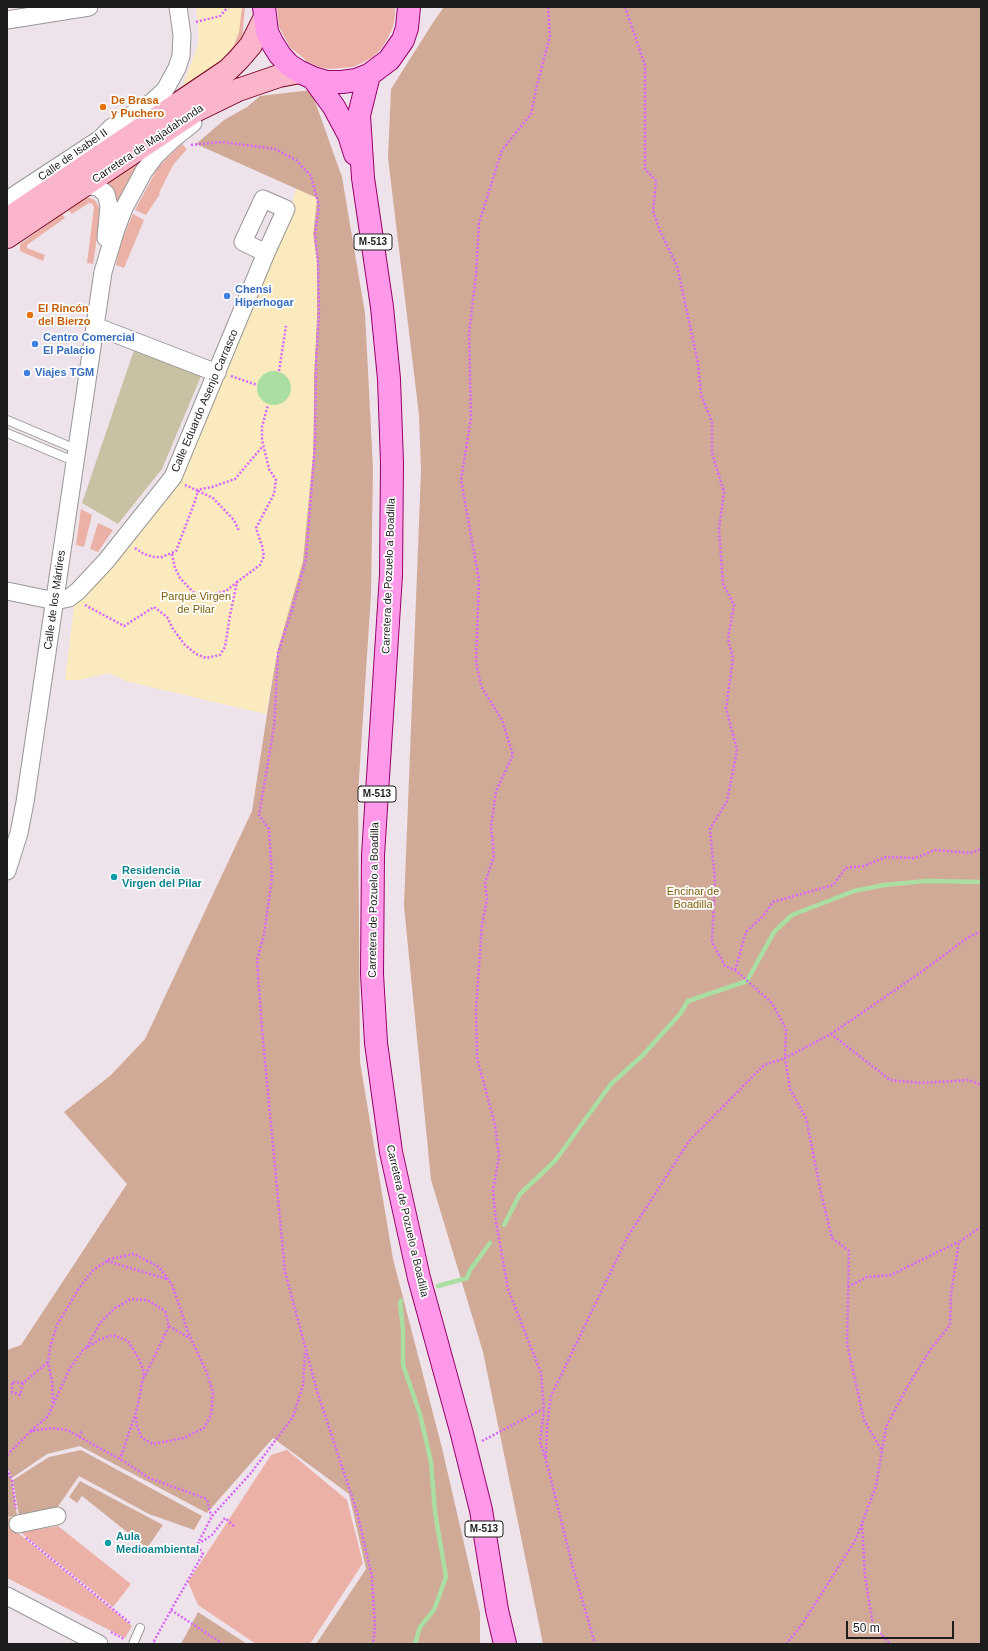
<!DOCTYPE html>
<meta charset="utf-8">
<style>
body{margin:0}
#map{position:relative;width:988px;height:1651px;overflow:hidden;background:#efe3eb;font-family:Helvetica,sans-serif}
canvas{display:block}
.frame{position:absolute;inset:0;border:8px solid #1d1d1d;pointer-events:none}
.scale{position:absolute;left:846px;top:1621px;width:108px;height:18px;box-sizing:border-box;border:2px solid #1d1d1d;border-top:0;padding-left:5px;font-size:12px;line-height:14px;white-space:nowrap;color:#1d1d1d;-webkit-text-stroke:3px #fff;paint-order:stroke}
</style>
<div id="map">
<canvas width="988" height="1651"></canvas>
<div class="frame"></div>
<div class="scale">50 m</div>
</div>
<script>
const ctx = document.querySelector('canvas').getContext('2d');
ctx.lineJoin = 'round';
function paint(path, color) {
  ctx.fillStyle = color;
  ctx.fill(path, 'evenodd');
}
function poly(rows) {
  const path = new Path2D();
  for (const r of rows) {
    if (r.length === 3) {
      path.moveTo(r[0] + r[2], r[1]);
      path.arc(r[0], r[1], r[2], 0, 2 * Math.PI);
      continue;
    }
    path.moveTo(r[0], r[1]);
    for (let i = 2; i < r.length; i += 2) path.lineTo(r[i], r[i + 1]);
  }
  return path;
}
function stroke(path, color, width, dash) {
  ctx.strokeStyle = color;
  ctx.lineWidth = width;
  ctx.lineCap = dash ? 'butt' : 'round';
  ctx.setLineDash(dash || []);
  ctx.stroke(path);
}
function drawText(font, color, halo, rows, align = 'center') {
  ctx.font = font + ' Helvetica,sans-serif';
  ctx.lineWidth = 3.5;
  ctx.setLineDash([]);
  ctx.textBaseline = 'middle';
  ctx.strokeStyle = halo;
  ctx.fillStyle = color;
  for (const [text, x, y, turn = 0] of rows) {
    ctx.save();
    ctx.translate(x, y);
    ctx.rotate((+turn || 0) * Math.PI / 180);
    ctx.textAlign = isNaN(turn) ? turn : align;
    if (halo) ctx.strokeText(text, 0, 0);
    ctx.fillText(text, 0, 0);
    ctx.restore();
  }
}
paint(poly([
 [242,7,245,7,242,41,234,52,197,81,241,14],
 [277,7,395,7,395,16,393,27,388,38,382,48,374,56,364,62,353,67,330,69,319,67,308,62,290,47,279,27],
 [182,144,187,149,173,165,159,193,160,194,146,215,135,210,157,169,165,160],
 [150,151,132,175,118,201,116,201,114,192,107,181],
 [86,198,90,198,95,200,101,211,93,264,87,263,94,207,92,204,89,203,72,214,68,210],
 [62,214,65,218,27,245,27,248,45,255,43,261,20,251,20,244],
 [133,214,144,220,124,268,116,265,121,242],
 [81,509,92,515,84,547,76,545],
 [98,523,113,530,98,552,90,549],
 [287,1450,347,1500,363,1563,310,1644,256,1644,198,1605,188,1582,271,1455],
 [16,1517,18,1533,132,1626,125,1638,7,1578,7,1518],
 [58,1526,131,1584,113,1607,20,1532]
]), '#ebb1a7');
paint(poly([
 [444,7,981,7,981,1644,543,1644,483,1352,431,1180,404,906,421,471,419,415,388,158,391,89,434,21],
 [311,90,342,177,365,313,373,468,371,594,358,794,360,1062,393,1259,442,1448,480,1613,480,1644,316,1644,366,1569,349,1494,273,1438,207,1513,80,1446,47,1454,12,1478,7,1466,7,1350,21,1345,127,1184,64,1112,111,1075,145,1039,252,811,277,650,313,455,314,374,317,314,317,262,313,234,317,198,196,144,224,120,247,107,260,96],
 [81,1450,202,1516,194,1530,149,1514,79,1476,57,1508,19,1516,13,1480,49,1457],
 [7,1470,12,1480,17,1516,7,1517],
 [80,1481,163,1525,147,1548,82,1496,77,1503,69,1497],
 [198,1612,247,1644,181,1644]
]), '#d0aa96');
paint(poly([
 [134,350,202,374,162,469,118,524,82,503]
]), '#c9c1a3');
paint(poly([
 [196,7,242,7,239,32,234,45,222,60,197,81,174,95,183,85,198,45,199,33],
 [296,189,317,198,313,234,317,262,317,314,314,374,313,455,303,561,278,649,266,714,129,682,109,673,79,680,65,680,75,599,176,481,290,211]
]), '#fbeabe');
paint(poly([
 [274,388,17]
]), '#aadea2');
stroke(poly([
 [504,1225,520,1194,555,1161,611,1084,642,1056,680,1014,688,1001,747,981,774,932,792,915,854,891,884,885,926,881,981,882],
 [438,1286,467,1278,470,1270,490,1243],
 [401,1301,400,1302,403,1330,403,1365,420,1414,431,1462,435,1512,446,1577,434,1610,420,1627,415,1644]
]), '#aadea2', 4.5);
const lane = poly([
 [7,420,78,450],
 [7,433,76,462],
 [133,1644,140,1628]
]);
const street = poly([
 [7,20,89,7],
 [82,188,92,186,98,187,106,194,109,206,106,238],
 [263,199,286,209,266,253,243,242,263,199],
 [7,200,100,139,112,127,152,102,165,90,177,68,181,56,182,35,178,7],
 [95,326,217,373],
 [7,591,55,601,69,598,78,591,106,561,173,477,266,253],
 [7,871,19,833,25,802,103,272,116,229,124,208,144,171,156,155,174,138,193,123],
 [18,1524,57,1516],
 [7,1596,99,1644]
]);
const secondary = poly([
 [7,219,228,70,239,59,251,45,264,19],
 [7,237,195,111,238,90,279,76,300,72]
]);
const primary = poly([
 [264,7,267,32,273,44,280,55,289,65,300,72,313,78,327,82,342,82,356,80,369,75,389,60,403,40,407,28,409,7],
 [369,75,359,115,363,178,382,307,389,379,392,463,391,575,373,855,372,974,376,1043,391,1152,419,1278,462,1434,481,1510,497,1610,505,1644],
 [313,78,334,107,349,135,355,154]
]);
stroke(lane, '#979797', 10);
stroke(street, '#979797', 19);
stroke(secondary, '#78011f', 24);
stroke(primary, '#970068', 24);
stroke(poly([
 [548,7,550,36,537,85,531,114,502,150,479,223,476,275,469,333,471,418,461,480,479,580,476,662,481,686,502,720,513,755,496,791,491,827,494,856,485,883,487,899,482,925,476,1010,477,1058,495,1125,499,1156,493,1191,496,1222,508,1289,541,1373,544,1409,540,1442,546,1460,573,1568,595,1644],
 [625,7,645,65,645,169,656,181,653,211,660,231,677,266,698,363,701,395,712,422,712,453,724,492,719,529,723,584,734,605,728,639,733,658,726,708,737,750,727,801,710,829,715,881,712,942,725,966,735,970,772,1003,786,1029,785,1058,790,1089,806,1118,821,1193,832,1238,849,1251,847,1344,864,1420,882,1451],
 [196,22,220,16,228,7],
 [191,145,222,142,275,149,296,160,311,176,319,206,315,235,318,263,319,312,316,365,315,444,306,559,293,607,278,653,274,727,259,815,269,829,272,877,264,935,257,960,262,1030,285,1272,317,1391,357,1512,372,1577,375,1628,373,1644],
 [279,371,286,326],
 [231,376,257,385],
 [185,485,196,490,212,487,235,479,262,447],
 [198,491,213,498,234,520,239,531],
 [135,548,144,554,154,557,162,557,176,551,195,501,198,491,196,490],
 [172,554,175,568,180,578,196,595,213,594,226,591,237,582],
 [85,605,124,626,154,607,167,617,173,629,185,645,196,654,206,658,220,655,225,647,230,615,237,582,260,565,264,556,262,546,256,528,274,494,276,480,269,469,262,440,262,427,268,405],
 [735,970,746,932,763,916,773,902,833,885,846,868,864,866,886,857,915,858,935,850,970,853,981,849],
 [831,1034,917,975,970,936,981,932],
 [107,1261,167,1279],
 [848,1287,867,1277,891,1275,958,1242],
 [169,1326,191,1339],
 [87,1347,100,1323,115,1308,131,1299,147,1300,165,1311,169,1326,144,1378],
 [23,1383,20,1395,12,1392,12,1382,23,1383,48,1362],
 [53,1403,52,1381,48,1362,50,1348,57,1325,79,1288,93,1270,110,1259,134,1254,159,1267,172,1285,180,1307,187,1330,207,1373,213,1393,211,1415,204,1428,184,1438,153,1444,142,1438,137,1427,136,1416],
 [31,1431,48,1416,70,1368,83,1350,101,1339,113,1335,128,1341,139,1359,144,1372,137,1409,120,1459],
 [79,1437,82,1430],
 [482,1441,543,1409],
 [7,1455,31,1431,52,1428,67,1430,125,1462,149,1478,207,1499,211,1516],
 [546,1457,547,1426,551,1396,628,1236,689,1141,764,1065,785,1058,831,1034,890,1080,921,1083,969,1080,981,1085],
 [7,1469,12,1480,16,1509],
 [862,1524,865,1576,873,1625,890,1644],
 [26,1538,131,1624],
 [198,1544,212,1535,225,1518,235,1527],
 [171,1610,223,1644],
 [111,1632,124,1639],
 [155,1644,153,1643,171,1610,203,1554,197,1545,212,1516,251,1473,293,1417,303,1385,305,1353],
 [786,1644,803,1623,856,1539,876,1486,886,1427,906,1389,930,1350,950,1325,951,1294,959,1242,981,1227]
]), '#d765fe', 2.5, [2, 2]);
stroke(lane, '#fff', 8);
stroke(street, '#fff', 17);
stroke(secondary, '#fbb5ca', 22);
stroke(primary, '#ff98e9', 22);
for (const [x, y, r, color] of [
 [103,107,4,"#e8710a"],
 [227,296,4,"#3f7fe0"],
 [30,315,4,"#e8710a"],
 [35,344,4,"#3f7fe0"],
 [27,373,4,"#3f7fe0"],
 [114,877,4,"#0f9aa8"],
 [108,1543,4,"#0f9aa8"]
]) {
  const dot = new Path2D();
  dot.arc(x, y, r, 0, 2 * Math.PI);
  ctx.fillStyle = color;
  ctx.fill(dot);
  stroke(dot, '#fff', 1.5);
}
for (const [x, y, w] of [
 [373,242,38],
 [377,794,38],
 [484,1529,38]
]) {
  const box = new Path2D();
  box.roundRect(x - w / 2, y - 8, w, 16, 3);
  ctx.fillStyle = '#fff';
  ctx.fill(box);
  stroke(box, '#1d1d1d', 1);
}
drawText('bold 10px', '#1d1d1d', null, [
 ["M-513",373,242],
 ["M-513",377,794],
 ["M-513",484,1529]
]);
drawText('bold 11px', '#c56008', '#fff', [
 ["De Brasa",111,101],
 ["y Puchero",111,114],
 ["El Rincón",38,309],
 ["del Bierzo",38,322]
], 'left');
drawText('11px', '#1d1d1d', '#fff', [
 ["Carretera de Majadahonda",148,144,-34],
 ["Calle de Isabel II",73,155,-35],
 ["Calle Eduardo Asenjo Carrasco",205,401,-67],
 ["Carretera de Pozuelo a Boadilla",389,576,-88],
 ["Calle de los Mártires",55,600,-82],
 ["Carretera de Pozuelo a Boadilla",374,900,-89],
 ["Carretera de Pozuelo a Boadilla",407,1221,77]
]);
drawText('bold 11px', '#366cbe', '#fff', [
 ["Chensi",235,290],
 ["Hiperhogar",235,303],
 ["Centro Comercial",43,338],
 ["El Palacio",43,351],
 ["Viajes TGM",35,373]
], 'left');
drawText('11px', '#7f5e08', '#fff', [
 ["Parque Virgen",196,597],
 ["de Pilar",196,610],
 ["Encinar de",693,892],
 ["Boadilla",693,905]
]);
drawText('bold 11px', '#0d838f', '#fff', [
 ["Residencia",122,871],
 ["Virgen del Pilar",122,884],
 ["Aula",116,1537],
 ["Medioambiental",116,1550]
], 'left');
</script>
